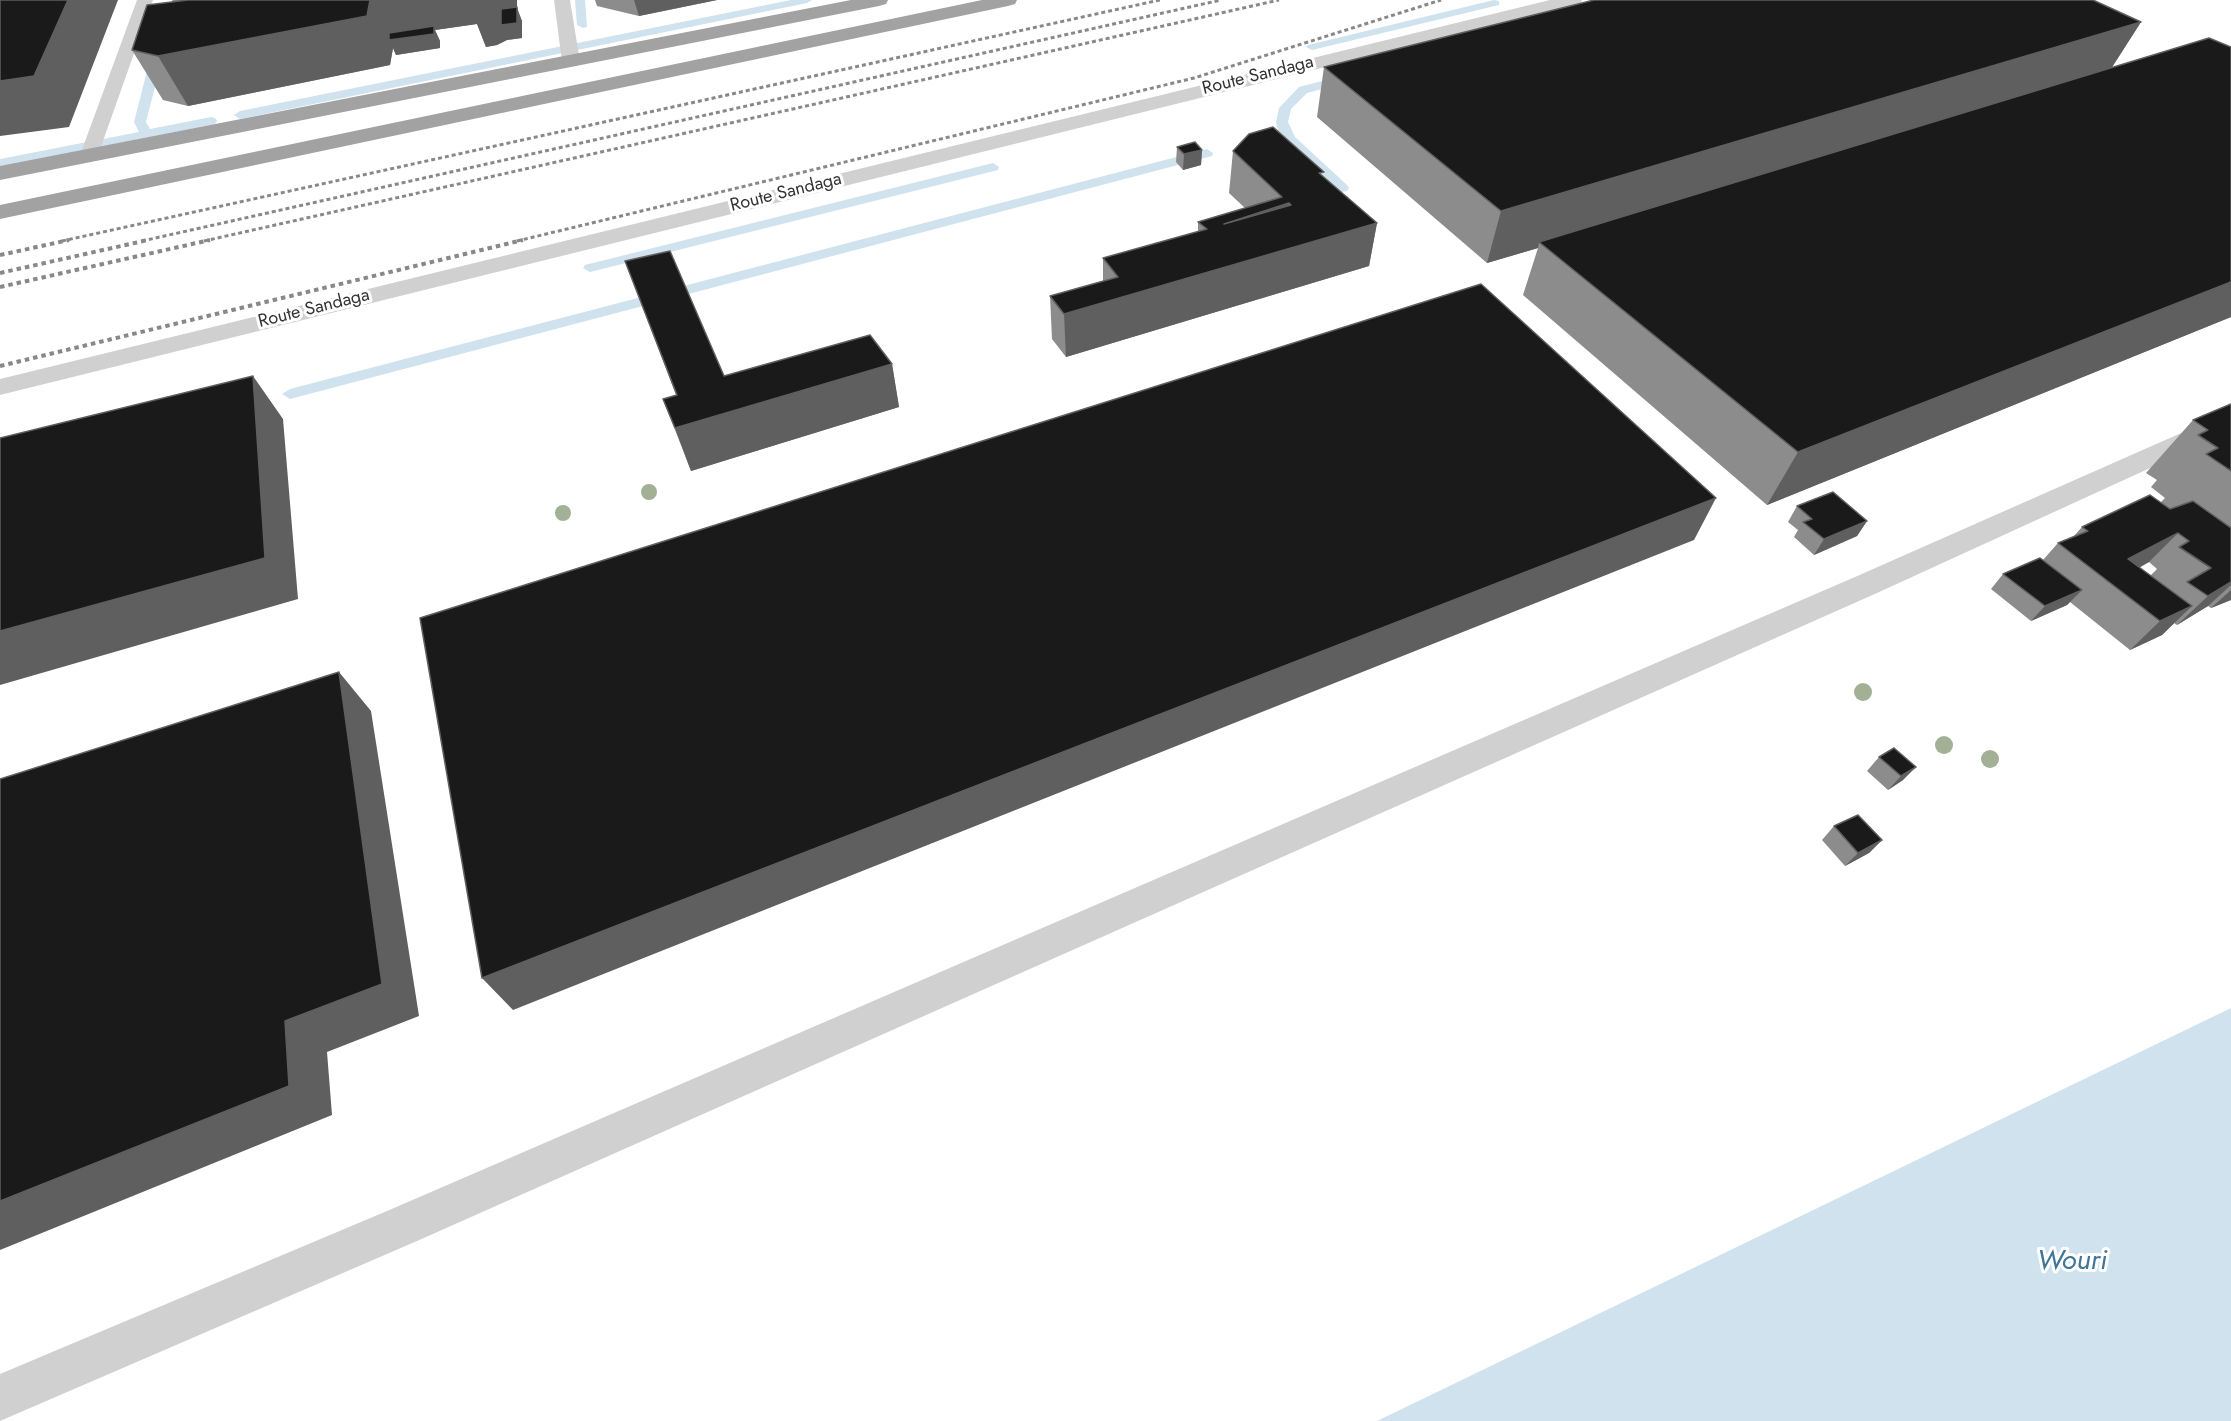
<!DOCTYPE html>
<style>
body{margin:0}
canvas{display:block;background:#fff}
</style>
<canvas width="2231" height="1421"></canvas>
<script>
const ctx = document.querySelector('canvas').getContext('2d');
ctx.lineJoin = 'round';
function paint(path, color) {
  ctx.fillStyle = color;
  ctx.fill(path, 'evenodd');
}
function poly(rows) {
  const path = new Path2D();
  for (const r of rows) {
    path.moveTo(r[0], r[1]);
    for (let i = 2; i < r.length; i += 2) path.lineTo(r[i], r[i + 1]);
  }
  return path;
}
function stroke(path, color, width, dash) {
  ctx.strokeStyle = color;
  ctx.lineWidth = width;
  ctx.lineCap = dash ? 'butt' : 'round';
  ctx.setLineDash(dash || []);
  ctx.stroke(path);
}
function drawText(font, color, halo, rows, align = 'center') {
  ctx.font = font + ' Jost,sans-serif';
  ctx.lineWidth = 6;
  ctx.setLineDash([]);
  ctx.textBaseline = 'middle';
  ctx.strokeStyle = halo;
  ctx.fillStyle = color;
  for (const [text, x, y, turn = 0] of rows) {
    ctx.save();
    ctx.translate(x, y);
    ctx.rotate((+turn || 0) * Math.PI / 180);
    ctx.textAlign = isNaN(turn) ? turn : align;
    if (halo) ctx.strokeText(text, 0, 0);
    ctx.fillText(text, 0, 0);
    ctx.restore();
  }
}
paint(poly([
 [2231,1008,2231,1421,1377,1421]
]), '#cfe2ee');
paint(poly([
 [575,0,585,0,587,27,583,28,577,25,575,0],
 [791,0,812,0,807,3,240,119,234,115,240,111,791,0],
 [1494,0,1499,1,1499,5,1312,50,1306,47,1308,45,1494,0],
 [153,67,159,71,146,122,150,129,211,117,215,118,217,121,215,124,0,167,0,159,139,132,134,122,147,71,153,67],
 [1345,75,1349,76,1349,82,1307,93,1291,109,1288,122,1295,137,1347,185,1349,188,1347,191,1342,192,1337,191,1286,143,1278,131,1276,122,1279,108,1299,87,1345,75],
 [1207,149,1213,153,1212,156,290,399,282,394,290,389,1207,149],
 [993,163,999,167,998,170,590,272,583,268,585,265,993,163]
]), '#cfe2ee');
paint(poly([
 [137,0,153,0,98,155,96,159,89,161,82,159,80,155,137,0],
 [554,0,570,0,580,62,577,66,565,66,562,62,554,0]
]), '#d0d0d0');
paint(poly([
 [2231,411,2231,431,1877,593,417,1241,0,1421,0,1374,387,1211,1855,577,2231,411]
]), '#d0d0d0');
paint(poly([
 [1550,0,1582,0,1580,4,0,395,0,379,1550,0]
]), '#d0d0d0');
paint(poly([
 [851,0,888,0,886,4,879,6,0,180,0,166,851,0],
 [982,0,1017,0,1015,4,1008,6,0,219,0,205,982,0]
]), '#a2a2a2');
stroke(poly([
 [62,241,1160,0],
 [142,241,1221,0],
 [204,241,1279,0],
 [517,241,1194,78,1441,0]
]), '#888', 3, [4, 3]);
stroke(poly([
 [0,255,69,240],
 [0,273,148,240],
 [0,287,210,240],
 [0,366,523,240]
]), '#888', 4, [4.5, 4]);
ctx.fillStyle = '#a2b095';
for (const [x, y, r] of [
 [649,492,8],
 [563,513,8],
 [1863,692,9],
 [1944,745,9],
 [1990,759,9]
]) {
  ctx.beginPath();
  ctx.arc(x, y, r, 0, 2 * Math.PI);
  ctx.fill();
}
paint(poly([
 [172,0,517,0,517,8,522,21,522,38,507,40,497,45,486,47,477,24,435,30,440,41,440,48,396,55,393,48,390,65,188,106,163,100,132,50,173,2],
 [595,0,717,0,639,16,597,6],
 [2141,22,2112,67,2231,47,2231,317,1767,505,1523,295,1538,248,1487,263,1317,117,1324,67],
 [1177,147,1202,150,1201,165,1183,170,1176,162],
 [1233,151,1323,177,1377,223,1369,266,1066,357,1052,339,1050,296,1103,281,1103,258,1198,232,1198,222,1245,208,1229,193],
 [625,261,724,376,892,364,899,407,691,471,663,399,676,395],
 [2231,404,2231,600,2211,608,2208,606,2177,625,2174,623,2162,635,2130,650,2070,602,2067,605,2031,621,1991,589,2003,574,2043,560,2058,543,2074,536,2082,527,2160,503,2165,498,2151,487,2157,480,2146,473,2193,420],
 [2149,562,2157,569,2150,576,2139,568],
 [1797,506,1867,521,1857,536,1814,555,1794,537,1798,530,1788,522],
 [1894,748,1903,780,1888,790,1867,771,1879,757],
 [1834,826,1882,840,1869,853,1845,866,1822,840]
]), '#8c8c8c');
paint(poly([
 [68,0,118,0,69,127,0,136,0,81],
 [370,0,517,0,517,8,522,21,522,38,507,40,497,45,486,47,477,24,435,30,440,41,440,48,396,55,393,48,390,65,188,106,158,56],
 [634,0,717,0,639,16],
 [2141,22,2109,72,1539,242,1538,248,1487,263,1501,211],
 [1202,150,1201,165,1183,170,1184,154],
 [1289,203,1283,245,1224,224],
 [1377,223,1369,266,1066,357,1064,314],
 [2231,282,2231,317,1767,505,1798,452],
 [892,364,899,407,691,471,675,428],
 [253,376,283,419,298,599,0,685,0,631],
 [1716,498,1694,540,513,1010,482,978],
 [1867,521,1857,536,1814,555,1824,539],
 [2178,533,2149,562,2110,583,2128,559],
 [2231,582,2231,585,2208,606,2177,625,2208,596],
 [2082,590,2067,605,2031,621,2045,606],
 [2231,590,2231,600,2211,608],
 [2192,606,2162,635,2130,650,2160,621],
 [339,672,371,711,419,1016,327,1052,332,1115,0,1250,0,1201,285,1021],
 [1916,767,1903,780,1888,790,1901,776],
 [1882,840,1869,853,1845,866,1858,853]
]), '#5f5f5f');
const building = poly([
 [0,0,68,0,34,76,0,81,0,0],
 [188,0,370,0,367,16,158,56,132,50,147,5,188,0],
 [1594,0,2093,0,2141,22,1501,211,1324,67,1594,0],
 [517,7,517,23,501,25,501,9,517,7],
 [434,26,434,34,389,40,389,33,434,26],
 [2209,38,2231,47,2231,282,1798,452,1539,242,2209,38],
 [1273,127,1324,172,1319,173,1377,223,1064,314,1050,296,1118,277,1103,258,1207,229,1198,222,1282,197,1233,151,1249,134,1273,127],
 [1289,203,1291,205,1224,224,1289,203],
 [1195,142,1202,150,1184,154,1177,147,1195,142],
 [670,251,724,376,870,335,892,364,675,428,663,399,677,395,625,261,670,251],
 [1481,284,1716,498,482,978,420,618,1481,284],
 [253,376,265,558,0,631,0,438,253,376],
 [2231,404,2231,471,2206,454,2218,448,2198,435,2208,430,2193,420,2231,404],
 [1833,492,1867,521,1824,539,1803,522,1812,519,1797,506,1833,492],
 [2150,495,2170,509,2193,501,2231,528,2231,582,2208,596,2187,582,2211,568,2179,547,2189,541,2178,533,2128,559,2192,606,2160,621,2058,543,2088,531,2082,527,2150,495],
 [2040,558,2082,590,2045,606,2003,574,2040,558],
 [339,672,382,984,285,1021,289,1086,0,1201,0,779,339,672],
 [1894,748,1916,767,1901,776,1879,757,1894,748],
 [1858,815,1882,840,1858,853,1834,826,1858,815]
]);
paint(building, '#1a1a1a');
stroke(building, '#5f5f5f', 1.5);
drawText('18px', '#333', '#fff', [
 ["Route Sandaga",1258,76,-14],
 ["Route Sandaga",786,193,-14],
 ["Route Sandaga",314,309,-14]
]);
drawText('italic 28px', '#3f7597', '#fff', [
 ["Wouri",2072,1262]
]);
</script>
